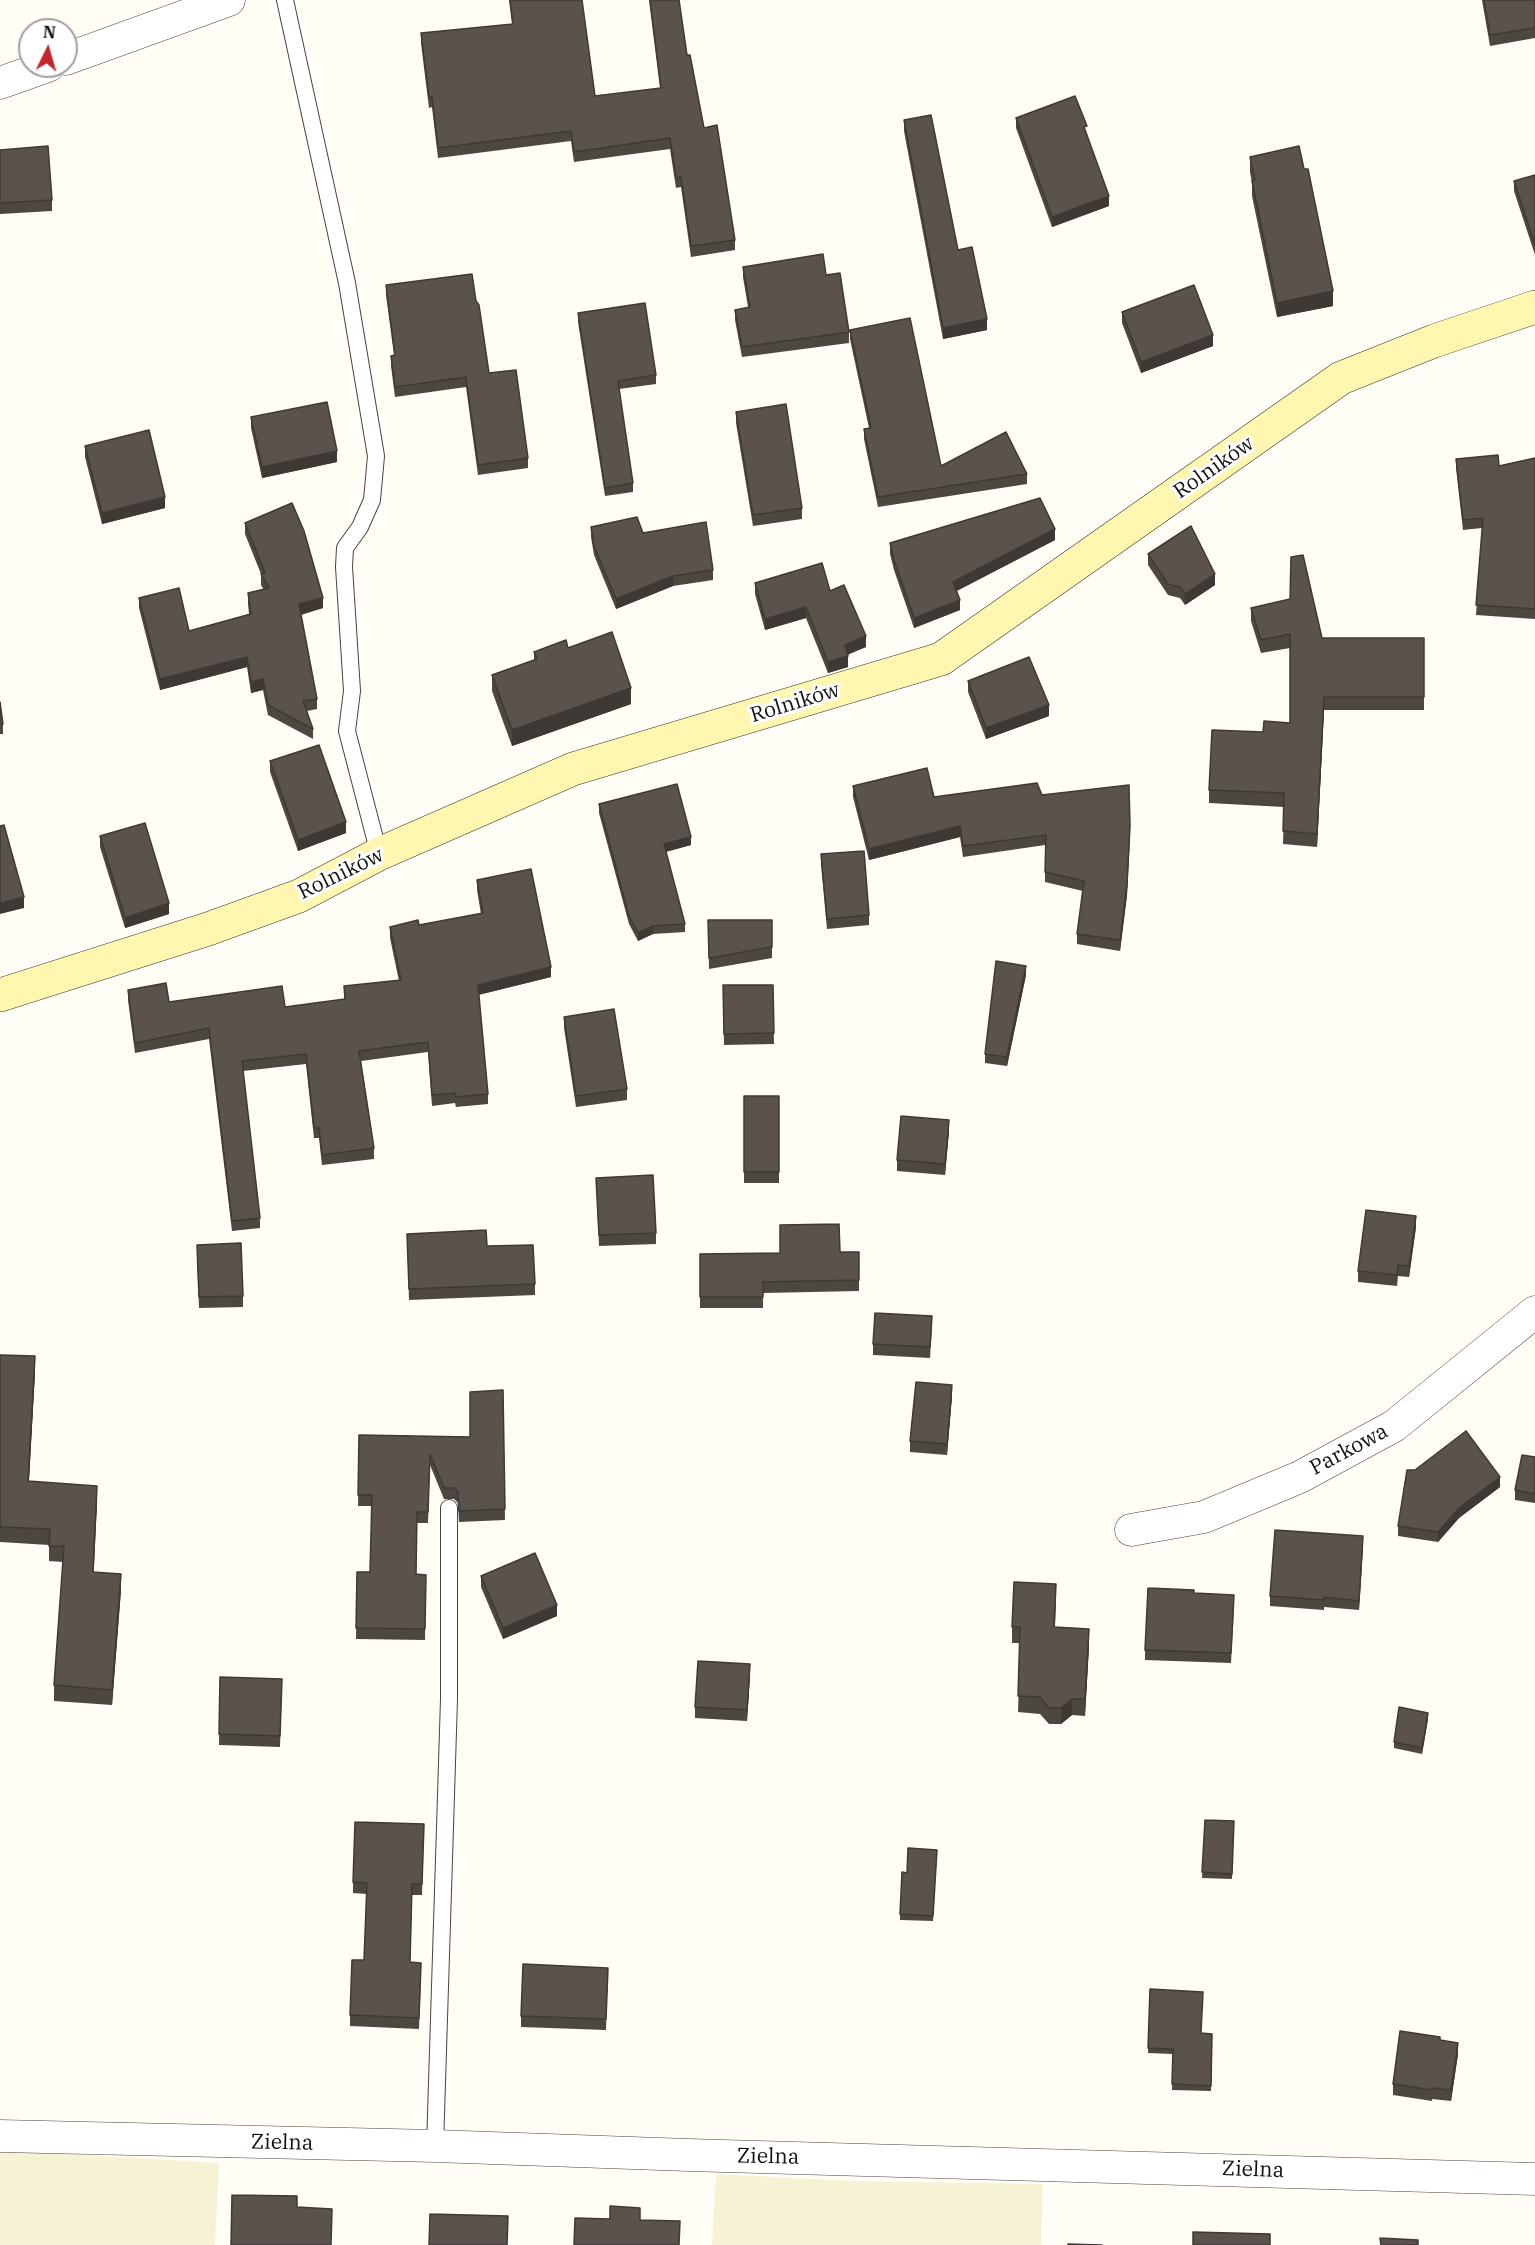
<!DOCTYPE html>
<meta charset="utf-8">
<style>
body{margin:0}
#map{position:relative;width:1535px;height:2245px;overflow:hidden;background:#fffdf5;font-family:"IBM Plex Serif",serif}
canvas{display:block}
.north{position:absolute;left:18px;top:18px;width:60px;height:60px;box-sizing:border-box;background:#fff;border:2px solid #a0a0a0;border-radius:50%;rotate:5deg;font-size:16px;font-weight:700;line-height:24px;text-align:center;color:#111}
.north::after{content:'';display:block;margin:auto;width:21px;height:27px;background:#c4262e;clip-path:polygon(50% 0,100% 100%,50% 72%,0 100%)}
</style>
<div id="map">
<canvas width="1535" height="2245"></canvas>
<div class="north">N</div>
</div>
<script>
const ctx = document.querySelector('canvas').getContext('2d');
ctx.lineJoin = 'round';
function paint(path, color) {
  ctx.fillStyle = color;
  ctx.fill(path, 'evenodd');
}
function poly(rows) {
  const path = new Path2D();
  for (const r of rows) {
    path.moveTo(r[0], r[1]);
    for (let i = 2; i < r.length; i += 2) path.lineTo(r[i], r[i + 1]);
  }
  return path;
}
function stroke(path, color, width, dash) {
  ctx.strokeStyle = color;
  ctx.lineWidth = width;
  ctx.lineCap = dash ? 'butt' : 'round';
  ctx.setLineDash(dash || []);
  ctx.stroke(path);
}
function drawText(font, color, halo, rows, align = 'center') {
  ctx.font = font + ' "IBM Plex Serif",serif';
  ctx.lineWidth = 6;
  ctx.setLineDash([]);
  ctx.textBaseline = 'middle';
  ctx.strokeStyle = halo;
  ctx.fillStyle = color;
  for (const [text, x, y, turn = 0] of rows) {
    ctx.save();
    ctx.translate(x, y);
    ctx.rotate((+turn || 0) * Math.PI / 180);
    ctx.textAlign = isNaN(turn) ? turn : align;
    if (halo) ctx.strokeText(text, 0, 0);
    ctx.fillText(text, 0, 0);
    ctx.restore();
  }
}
paint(poly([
 [0,2150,219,2163,215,2245,0,2245],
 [716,2174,852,2181,1043,2184,1041,2245,712,2245]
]), '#f6f3d4');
const lane = poly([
 [285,0,347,283,376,456,372,500,360,527,345,548,344,567,352,691,347,731,379,854],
 [435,2146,449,1699,449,1508]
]);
const street = poly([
 [66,59,229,0],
 [0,83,48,66],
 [1131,1530,1204,1517,1300,1477,1394,1426,1535,1312],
 [0,2136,435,2146,688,2155,1535,2179]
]);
const secondary = poly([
 [0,995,208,929,299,896,379,854,573,769,941,659,1341,378,1434,341,1535,307]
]);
stroke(lane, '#444', 18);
stroke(street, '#444', 33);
stroke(secondary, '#333', 34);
stroke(lane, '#fff', 16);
stroke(street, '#fff', 32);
stroke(secondary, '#fff6b0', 33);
paint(poly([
 [509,0,582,0,595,96,660,88,649,0,679,0,687,55,704,128,735,240,735,250,691,257,681,187,676,188,670,149,574,162,571,141,438,158,432,107,429,108,421,43,421,33,512,24],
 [1482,0,1535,0,1535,38,1490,46],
 [1016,118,1087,135,1109,206,1052,227,1016,128],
 [904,120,958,250,987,330,943,339,904,131],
 [0,150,52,200,52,211,0,214],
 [1250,157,1333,306,1277,317,1252,196,1252,183,1250,172],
 [1535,175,1535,255,1514,191,1514,181],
 [743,267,826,275,849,332,849,343,742,357,735,320,735,310,748,307,743,277],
 [386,285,476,301,489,373,528,458,528,468,478,475,466,387,395,397,391,366,391,356,394,355,386,295],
 [1122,312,1213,346,1141,373,1122,323],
 [578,313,656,375,656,384,619,389,633,483,633,492,605,496,578,322],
 [850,330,941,466,1027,474,1027,484,878,507,864,439,864,429,869,428,850,339],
 [736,412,802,508,802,519,753,526,736,423],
 [251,417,337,462,262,478,251,428],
 [85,446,165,508,102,524,85,457],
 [1535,458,1535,619,1476,615,1482,528,1463,530,1456,468,1456,459,1499,466],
 [245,523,323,608,301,615,317,699,317,709,307,711,313,729,313,739,268,715,263,690,251,693,247,667,160,690,139,608,139,598,189,631,249,614,248,604,248,593,264,590,261,585,261,574,245,534],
 [591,527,643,533,713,570,713,580,673,586,616,609,594,555,591,537],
 [1055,540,956,591,960,610,914,628,894,570,890,554,890,543],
 [1148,554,1215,585,1185,605,1180,598,1168,595,1148,565],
 [755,583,830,591,866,647,847,654,848,667,828,673,806,618,765,630,755,594],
 [1251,608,1322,638,1424,638,1424,710,1324,710,1317,847,1283,844,1284,807,1209,803,1209,790,1263,732,1290,723,1290,648,1261,653,1251,621],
 [568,648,631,704,512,746,492,691,492,675,534,660,534,652],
 [968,681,1049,716,986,739,968,692],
 [0,702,3,724,3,734,0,734],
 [270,761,346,833,298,851,270,772],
 [853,786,934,797,1042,795,1130,837,1127,895,1120,951,1077,944,1077,934,1083,891,1045,882,1045,845,963,857,960,837,869,860,853,797],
 [599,804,691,845,666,852,685,924,685,932,653,934,638,941,629,924,599,813],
 [100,836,169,914,125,928,100,847],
 [821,854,869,915,869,925,827,929,821,864],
 [477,880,551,977,478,995,488,1094,488,1104,456,1107,455,1103,432,1106,428,1052,361,1061,374,1148,374,1159,322,1165,319,1138,314,1138,306,1064,243,1071,260,1218,260,1228,232,1231,209,1039,135,1053,128,1000,128,990,169,1002,285,1007,344,1000,344,986,399,981,390,938,390,927,419,925,481,914,477,890],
 [708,920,772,920,772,958,709,969],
 [1026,975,1007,1066,985,1063,985,1054],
 [723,985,773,985,774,1044,724,1045],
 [564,1017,627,1089,627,1100,576,1107,564,1028],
 [744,1096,779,1096,779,1183,744,1183],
 [949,1131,945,1175,897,1171,897,1160],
 [596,1178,656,1233,656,1244,599,1246],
 [1416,1227,1409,1277,1398,1276,1397,1286,1358,1282,1358,1271],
 [407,1234,487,1246,535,1284,535,1295,409,1300],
 [840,1252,859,1280,859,1291,763,1293,763,1308,700,1308,700,1254],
 [197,1256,243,1296,243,1307,199,1308],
 [932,1327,930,1358,873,1355,873,1344],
 [0,1355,35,1372,29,1481,97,1502,93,1572,121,1590,112,1705,54,1701,54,1685,63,1562,49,1561,49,1545,0,1542],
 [503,1390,505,1520,459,1522,458,1503,454,1499,444,1499,430,1465,428,1523,417,1523,416,1574,426,1575,425,1640,356,1639,357,1572,370,1572,372,1506,358,1506,359,1435,470,1437],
 [952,1396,947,1455,910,1452,910,1441],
 [1535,1457,1535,1503,1515,1500,1515,1490],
 [1500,1487,1459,1518,1438,1542,1398,1536,1398,1526],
 [1363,1546,1359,1610,1324,1607,1324,1610,1270,1606,1270,1596],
 [481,1576,557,1616,503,1639,481,1587],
 [1194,1593,1234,1605,1231,1663,1145,1660,1145,1650],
 [1056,1600,1055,1627,1089,1646,1085,1716,1072,1715,1061,1724,1049,1724,1040,1714,1018,1712,1020,1643,1012,1643,1012,1627],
 [750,1675,747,1721,695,1718,695,1707],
 [220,1677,282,1679,280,1747,219,1745],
 [1428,1719,1422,1754,1394,1748,1394,1742],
 [1205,1820,1234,1821,1232,1879,1202,1878],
 [424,1824,422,1895,412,1895,410,1962,421,1974,419,2029,350,2026,350,2015,364,1960,367,1894,353,1893,353,1882],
 [937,1850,933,1921,900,1920,900,1914,907,1873],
 [608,1968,606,2030,521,2027,521,2016],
 [1150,1989,1201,2033,1212,2034,1211,2091,1172,2090,1173,2054,1148,2053],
 [1458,2054,1451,2101,1432,2099,1432,2101,1393,2095,1393,2084]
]), '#4d4742');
paint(poly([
 [1109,196,1109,206,1052,227,1052,217],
 [1333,291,1333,306,1277,317,1277,303],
 [987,319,987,330,943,339,943,328],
 [1213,335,1213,346,1141,373,1141,362],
 [337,451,337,462,262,478,262,467],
 [165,497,165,508,102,524,102,513],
 [1055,529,1055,540,953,593,953,582],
 [1215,574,1215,585,1185,605,1185,594],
 [673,576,673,586,616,609,616,599],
 [323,598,323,608,299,615,299,604],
 [960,600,960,610,914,628,914,618],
 [806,607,806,618,765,630,765,619],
 [866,636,866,647,845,656,845,645],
 [848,656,848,667,828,673,828,662],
 [247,657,247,667,160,690,160,679],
 [263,679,263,690,251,693,251,682],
 [631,688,631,704,512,746,512,730],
 [1324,697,1324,710,1317,847,1317,834],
 [1049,705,1049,716,986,739,986,728],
 [346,822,346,833,298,851,298,840],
 [960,826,960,837,869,860,869,849],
 [1130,826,1127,895,1120,951,1120,940],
 [691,837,691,845,664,852,664,844],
 [24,897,24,908,0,914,0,903],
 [169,903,169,914,125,928,125,918],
 [653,926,653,934,638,941,638,933],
 [1026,966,1026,975,1007,1066,1007,1057],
 [551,967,551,977,478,995,478,985],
 [949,1120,949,1131,945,1175,945,1164],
 [1416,1216,1416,1227,1409,1277,1409,1266],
 [35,1356,35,1372,28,1497,28,1481],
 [952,1385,952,1396,947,1455,947,1444],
 [1500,1477,1500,1487,1459,1518,1438,1542,1438,1532,1459,1508],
 [97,1486,97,1502,93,1587,93,1572],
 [1363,1536,1363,1546,1359,1610,1359,1601],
 [121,1574,121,1590,112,1705,112,1690],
 [557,1605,557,1616,503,1639,503,1628],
 [1089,1629,1089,1646,1085,1716,1085,1699],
 [750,1664,750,1675,747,1721,747,1710],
 [1072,1699,1072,1715,1061,1724,1061,1708],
 [1428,1713,1428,1719,1422,1754,1422,1748],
 [1458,2043,1458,2054,1451,2101,1451,2090]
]), '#3f3936');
const building = poly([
 [510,0,582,0,595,96,661,88,650,0,679,0,687,55,690,55,704,128,717,125,735,240,691,246,681,177,676,178,670,138,574,152,571,131,438,148,432,97,429,97,421,33,513,24,510,0],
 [1484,0,1535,0,1535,28,1490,35,1484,0],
 [1075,96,1087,126,1084,127,1109,196,1052,217,1016,118,1075,96],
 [931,115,958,250,972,247,987,319,943,328,904,120,931,115],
 [48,146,52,200,0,203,0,150,48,146],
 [1299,146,1304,169,1308,169,1333,291,1277,303,1252,181,1255,180,1250,157,1299,146],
 [1535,175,1535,245,1514,181,1535,175],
 [823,254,826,275,840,273,849,332,742,347,735,310,750,307,743,267,823,254],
 [472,274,476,301,479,305,489,373,516,370,528,458,478,465,466,377,395,387,391,356,395,355,386,285,472,274],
 [1194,285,1213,335,1141,362,1122,312,1194,285],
 [645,303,656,375,618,381,633,483,605,488,578,313,645,303],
 [910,318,941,466,1006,432,1027,474,878,497,864,429,871,428,850,330,910,318],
 [327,402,337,451,262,467,251,417,327,402],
 [786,404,802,508,753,515,736,412,786,404],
 [149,430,165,497,102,513,85,446,149,430],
 [1498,455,1499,466,1535,458,1535,609,1476,605,1483,518,1463,520,1456,459,1498,455],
 [1040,498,1055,529,953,582,960,600,914,618,894,560,890,543,1040,498],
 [292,503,304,531,323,598,299,604,317,699,303,701,313,729,268,705,263,679,251,682,247,657,160,679,139,598,179,588,189,631,251,614,248,593,269,588,261,574,265,573,245,523,292,503],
 [637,517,643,533,706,522,713,570,673,576,616,599,594,546,591,527,637,517],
 [1191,526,1215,574,1185,594,1180,587,1168,584,1148,554,1191,526],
 [1303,555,1322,638,1424,638,1424,697,1324,697,1317,834,1283,831,1284,793,1209,790,1212,730,1263,732,1264,721,1290,723,1290,634,1261,640,1251,608,1290,599,1291,557,1303,555],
 [822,563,830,591,844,585,866,636,845,645,848,656,828,662,806,607,765,619,755,583,822,563],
 [612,632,631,688,512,730,492,675,537,659,534,652,566,640,568,648,612,632],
 [1029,657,1049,705,986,728,968,681,1029,657],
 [0,702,3,724,0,724,0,702],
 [319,745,346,822,298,840,270,761,319,745],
 [927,768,934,797,1037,783,1042,795,1129,785,1130,826,1127,884,1120,940,1077,934,1084,881,1045,872,1046,835,963,846,960,826,869,849,853,786,927,768],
 [677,784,691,837,664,844,685,924,653,926,638,933,629,916,599,804,677,784],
 [145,823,169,903,125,918,100,836,145,823],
 [4,825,24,897,0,903,0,826,4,825],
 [864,851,869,915,827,919,821,854,864,851],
 [531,869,551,967,478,985,488,1094,456,1097,455,1093,432,1095,428,1042,359,1051,374,1148,322,1155,319,1128,314,1128,306,1054,242,1061,260,1218,232,1221,209,1028,135,1043,128,990,166,983,169,1002,282,986,285,1007,345,999,344,986,401,980,390,927,418,920,419,925,483,913,477,880,531,869],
 [708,920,772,920,772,947,709,958,708,920],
 [996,961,1026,966,1007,1057,985,1054,996,961],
 [723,985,773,985,774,1033,724,1034,723,985],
 [614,1009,627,1089,576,1096,564,1017,614,1009],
 [744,1096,779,1096,779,1172,744,1172,744,1096],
 [901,1116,949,1120,945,1164,897,1160,901,1116],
 [653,1175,656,1233,599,1235,596,1178,653,1175],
 [1366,1210,1416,1216,1409,1266,1398,1265,1397,1275,1358,1271,1366,1210],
 [839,1224,840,1252,859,1252,859,1280,763,1282,763,1297,700,1297,700,1254,780,1253,780,1225,839,1224],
 [486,1230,487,1246,533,1245,535,1284,409,1289,407,1234,486,1230],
 [241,1243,243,1296,199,1297,197,1245,241,1243],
 [875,1313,932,1316,930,1347,873,1344,875,1313],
 [0,1355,35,1356,28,1481,97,1486,93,1572,121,1574,112,1690,54,1685,64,1546,49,1546,50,1529,0,1527,0,1355],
 [916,1382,952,1385,947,1444,910,1441,916,1382],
 [503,1390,505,1509,459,1511,458,1492,454,1488,444,1488,430,1454,428,1512,417,1512,416,1574,426,1575,425,1629,356,1628,357,1572,370,1572,372,1495,358,1495,359,1435,470,1437,470,1392,503,1390],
 [1466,1431,1500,1477,1459,1508,1438,1532,1398,1526,1407,1470,1415,1470,1466,1431],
 [1522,1455,1535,1457,1535,1494,1515,1490,1522,1455],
 [1275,1530,1363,1536,1359,1601,1324,1597,1324,1600,1270,1596,1275,1530],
 [535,1553,557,1605,503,1628,481,1576,535,1553],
 [1014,1582,1056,1584,1054,1627,1089,1629,1085,1699,1072,1699,1061,1708,1049,1708,1040,1697,1018,1696,1020,1627,1012,1627,1014,1582],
 [1148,1588,1194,1590,1194,1593,1234,1595,1231,1653,1145,1650,1148,1588],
 [698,1661,750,1664,747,1710,695,1707,698,1661],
 [220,1677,282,1679,280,1736,219,1734,220,1677],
 [1399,1707,1428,1713,1422,1748,1394,1742,1399,1707],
 [1205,1820,1234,1821,1232,1874,1202,1872,1205,1820],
 [355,1822,424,1824,422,1884,412,1884,410,1962,421,1963,419,2018,350,2015,352,1960,364,1960,367,1883,353,1882,355,1822],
 [908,1848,937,1850,933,1916,900,1914,902,1872,907,1873,908,1848],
 [523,1964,608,1968,606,2019,521,2016,523,1964],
 [1150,1989,1203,1992,1201,2033,1212,2034,1211,2086,1172,2084,1173,2049,1148,2048,1150,1989],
 [1400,2031,1440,2037,1440,2040,1458,2043,1451,2090,1432,2088,1432,2090,1393,2084,1400,2031],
 [232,2195,297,2196,297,2207,332,2209,331,2245,231,2245,232,2195],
 [610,2206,640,2208,640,2220,680,2221,679,2245,574,2245,575,2218,610,2219,610,2206],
 [430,2214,508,2216,507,2245,429,2245,430,2214],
 [1193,2232,1270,2234,1270,2245,1193,2245,1193,2232],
 [1380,2238,1418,2240,1418,2245,1381,2245,1380,2238],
 [1068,2244,1102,2245,1068,2245,1068,2244]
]);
paint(building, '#5a524d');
stroke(building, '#3f3936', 1.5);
drawText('21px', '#111', '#fff', [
 ["Rolników",1214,468,-35],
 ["Rolników",795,703,-17],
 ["Rolników",341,874,-26],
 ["Parkowa",1349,1450,-28],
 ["Zielna",282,2143,1],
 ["Zielna",768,2157,1],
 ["Zielna",1253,2170,2]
]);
</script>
